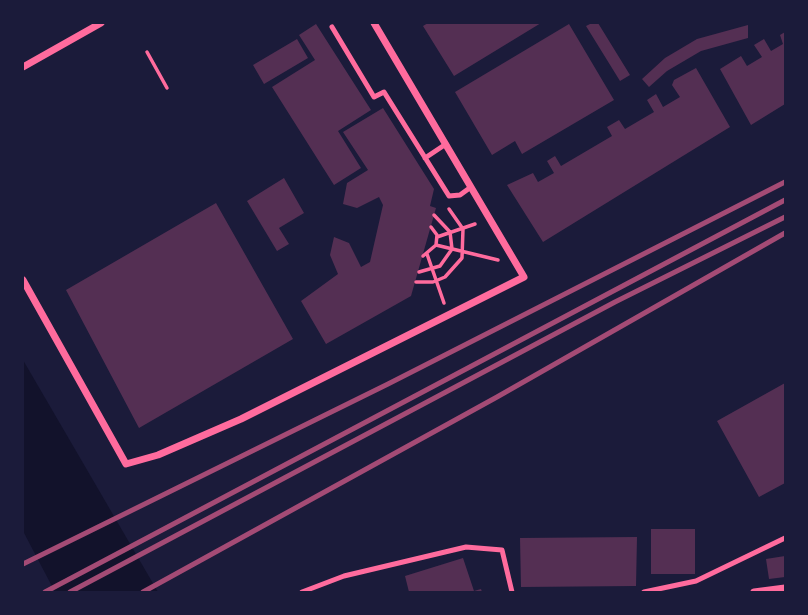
<!DOCTYPE html>
<style>
body{margin:0}
#map{position:relative;width:808px;height:615px;overflow:hidden;background:#1b1b3a;font-family:Spectral,serif}
canvas{display:block}
.frame{position:absolute;inset:0;border:24px solid #1b1b3a;pointer-events:none}
</style>
<div id="map">
<canvas width="808" height="615"></canvas>
<div class="frame"></div>
</div>
<script>
const ctx = document.querySelector('canvas').getContext('2d');
ctx.lineJoin = 'round';
function paint(path, color) {
  ctx.fillStyle = color;
  ctx.fill(path, 'evenodd');
}
function poly(rows) {
  const path = new Path2D();
  for (const r of rows) {
    path.moveTo(r[0], r[1]);
    for (let i = 2; i < r.length; i += 2) path.lineTo(r[i], r[i + 1]);
  }
  return path;
}
function stroke(path, color, width, dash) {
  ctx.strokeStyle = color;
  ctx.lineWidth = width;
  ctx.lineCap = dash ? 'butt' : 'round';
  ctx.setLineDash(dash || []);
  ctx.stroke(path);
}
paint(poly([
 [23,360,97,487,158,592,55,592,23,531]
]), '#12122b');
paint(poly([
 [428,23,541,23,454,76,423,26],
 [592,23,598,23,630,75,620,81,586,26],
 [316,24,371,110,338,131,361,168,334,185,272,87,315,60,299,35],
 [569,24,614,100,522,154,515,141,492,155,455,92],
 [748,25,748,38,701,51,667,71,649,87,642,79,665,58,697,39],
 [785,32,785,104,751,125,720,69,741,56,747,66,762,57,754,45,764,39,771,51,783,44,780,35],
 [297,39,308,58,264,84,253,65],
 [696,68,730,127,543,242,507,185,533,173,538,182,554,173,547,161,555,156,561,166,612,136,607,127,619,120,625,129,654,112,647,100,656,94,663,107,680,97,672,85,674,80],
 [383,108,434,189,430,206,436,208,411,296,326,344,301,301,338,274,330,255,334,237,349,243,361,267,370,262,383,205,379,197,357,208,343,204,347,183,368,170,343,132],
 [284,178,304,213,279,228,289,244,277,251,247,201],
 [216,203,293,339,139,428,66,290],
 [785,383,785,483,759,497,717,421],
 [651,529,695,529,695,574,651,574],
 [637,537,636,586,521,587,520,538],
 [785,556,785,577,769,579,766,559],
 [463,558,474,591,481,589,482,592,409,592,405,576]
]), '#542f53');
stroke(poly([
 [147,52,167,88],
 [437,237,475,224],
 [436,245,498,260],
 [427,254,444,303],
 [423,256,436,245,437,235,431,227],
 [419,272,440,266,452,249,450,232,434,215],
 [416,282,433,282,445,277,462,258,463,229,449,209]
]), '#ff6b9d', 3.5);
stroke(poly([
 [332,27,374,97,384,92,449,196,460,195,471,187],
 [425,158,446,144],
 [302,592,344,576,466,547,502,550,512,592],
 [644,592,696,581,785,538]
]), '#ff6b9d', 5);
stroke(poly([
 [23,67,101,23],
 [23,280,126,464,158,455,241,419,524,277,374,23],
 [754,592,785,588]
]), '#ff6b9d', 7);
stroke(poly([
 [23,564,388,384,785,182],
 [45,592,785,200],
 [70,592,615,302,785,217],
 [143,592,497,397,785,233]
]), '#a44b75', 5);
</script>
